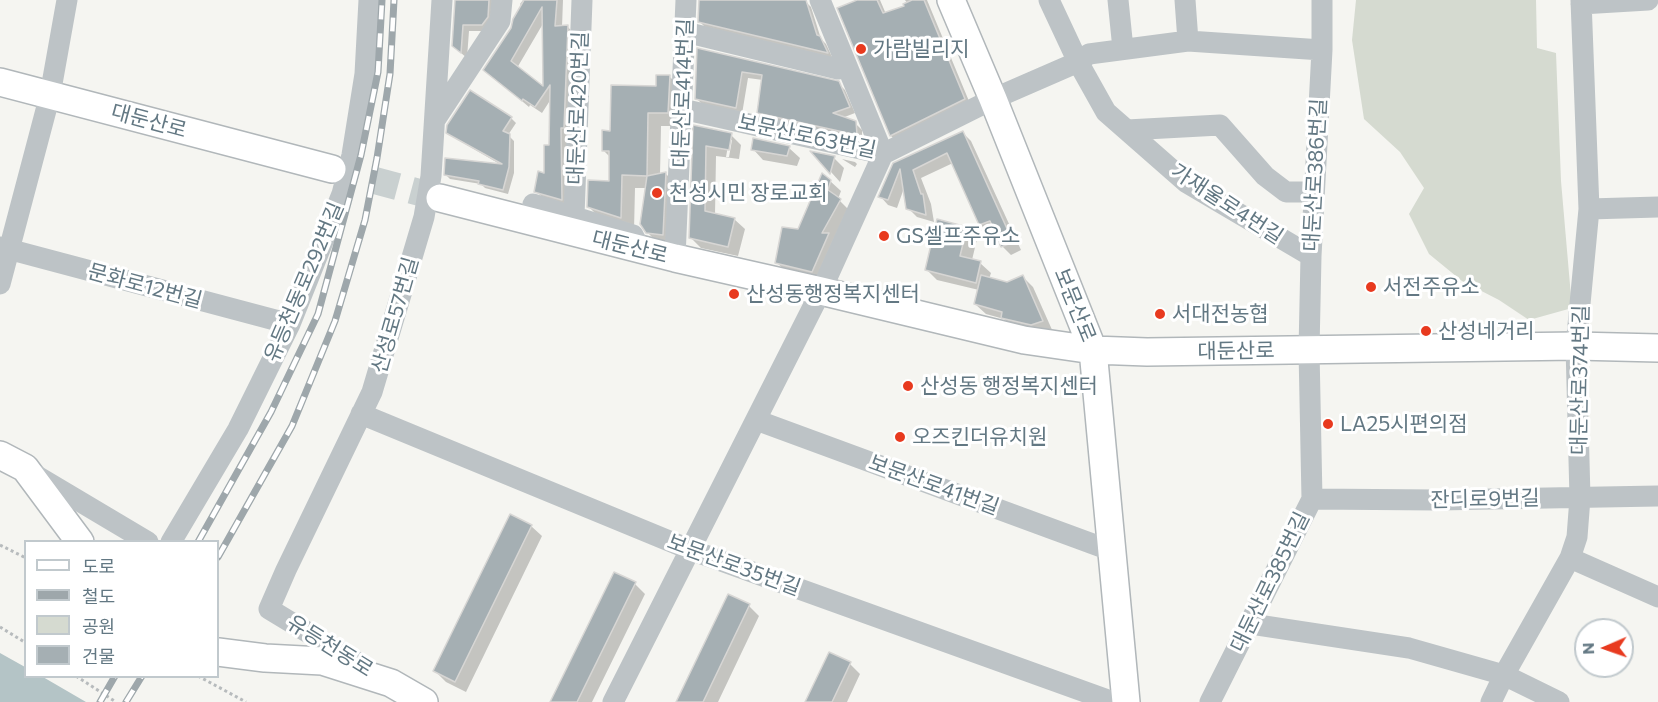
<!DOCTYPE html>
<meta charset="utf-8">
<style>
body{margin:0}
#map{position:relative;width:1658px;height:702px;overflow:hidden;background:#f5f5f1;font-family:Commissioner,"Noto Sans KR",sans-serif}
canvas{display:block}
.legend{position:absolute;left:24px;top:540px;width:195px;height:138px;box-sizing:border-box;background:#fff;border:2px solid #c1c9cd;margin:0;padding:8px 10px;list-style:none;font-size:18px;color:#637883}
.legend li{display:flex;align-items:center;gap:12px;height:30px}
.legend b{width:30px;border:2px solid #c1c9cd}
.north{position:absolute;left:1574px;top:618px;width:60px;height:60px;box-sizing:border-box;background:#fff;border:2px solid #c1c9cd;border-radius:50%;rotate:268deg;font-size:16px;font-weight:700;line-height:24px;text-align:center;color:#637883}
.north::after{content:'';display:block;margin:auto;width:21px;height:27px;background:#e83a1f;clip-path:polygon(50% 0,100% 100%,50% 72%,0 100%)}
</style>
<div id="map">
<canvas width="1658" height="702"></canvas>
<ul class="legend">
<li><b style="height:8px;background:#fff"></b>도로</li>
<li><b style="height:8px;background:#9ea7ab"></b>철도</li>
<li><b style="height:16px;background:#d5dad0"></b>공원</li>
<li><b style="height:16px;background:#a5afb3"></b>건물</li>
</ul>
<div class="north">N</div>
</div>
<script>
const ctx = document.querySelector('canvas').getContext('2d');
ctx.lineJoin = 'round';
function paint(path, color) {
  ctx.fillStyle = color;
  ctx.fill(path, 'evenodd');
}
function poly(rows) {
  const path = new Path2D();
  for (const r of rows) {
    path.moveTo(r[0], r[1]);
    for (let i = 2; i < r.length; i += 2) path.lineTo(r[i], r[i + 1]);
  }
  return path;
}
function stroke(path, color, width, dash) {
  ctx.strokeStyle = color;
  ctx.lineWidth = width;
  ctx.lineCap = dash ? 'butt' : 'round';
  ctx.setLineDash(dash || []);
  ctx.stroke(path);
}
function drawText(font, color, halo, rows, align = 'center') {
  ctx.font = font + ' Commissioner,"Noto Sans KR",sans-serif';
  ctx.lineWidth = 6;
  ctx.setLineDash([]);
  ctx.textBaseline = 'middle';
  ctx.strokeStyle = halo;
  ctx.fillStyle = color;
  for (const [text, x, y, turn = 0] of rows) {
    ctx.save();
    ctx.translate(x, y);
    ctx.rotate((+turn || 0) * Math.PI / 180);
    ctx.textAlign = isNaN(turn) ? turn : align;
    if (halo) ctx.strokeText(text, 0, 0);
    ctx.fillText(text, 0, 0);
    ctx.restore();
  }
}
paint(poly([
 [1356,0,1536,0,1537,48,1556,53,1561,181,1572,308,1529,320,1499,300,1462,281,1429,254,1409,214,1424,188,1400,152,1364,119,1352,40]
]), '#d5dad0');
paint(poly([
 [0,653,25,667,26,676,43,677,86,702,0,702]
]), '#b4c4c6');
paint(poly([
 [456,0,499,0,489,31,469,31,467,58,461,53],
 [523,0,563,0,562,27,568,27,574,34,568,205,543,198,536,191,546,175,550,146,551,99,542,113,530,105,529,107,485,70,512,29,522,7,520,4],
 [544,22,545,89,517,68],
 [700,0,804,0,811,7,821,39,826,44,833,59,706,28,699,21],
 [861,0,880,0,886,14,905,7,907,3,905,0,927,0,971,106,898,143,891,136,839,9],
 [698,50,838,83,845,90,855,113,842,118,855,123,862,130,862,141,765,119,758,112,763,80,748,78,742,114,703,105,696,98],
 [669,76,683,90,681,126,661,126,660,175,665,173,673,181,671,242,655,240,647,232,647,188,635,188,634,230,602,220,589,207,610,182,611,158,604,151,612,132],
 [511,118,516,123,508,135,514,141,514,173,508,194,485,188,481,184,450,179,445,174,503,166,453,137,448,132],
 [695,126,731,135,741,145,739,159,716,156,715,215,734,219,745,229,738,256,701,248,690,237],
 [729,140,732,140,729,157,726,157],
 [963,133,971,141,1021,250,1011,255,1002,246,995,231,989,233,981,225,953,163,921,178,931,204,934,222,917,217,908,208,904,188,897,208,888,205,880,196,894,165],
 [789,148,800,158,797,166,763,160,753,149],
 [814,153,834,158,844,168,840,182],
 [842,159,855,162,857,164,855,167],
 [830,181,841,191,838,199,850,211,822,282,788,273,777,263],
 [967,228,977,239,972,260,980,263,991,273,989,279,1008,283,1023,277,1033,287,1053,332,1013,328,1004,319,986,314,975,304,979,290,937,280,926,269],
 [531,526,542,536,466,692,446,682,435,671],
 [635,584,645,594,592,702,552,702],
 [749,606,759,616,718,702,678,702],
 [850,664,860,674,847,702,806,702]
]), '#0003');
const building = poly([
 [455,0,489,0,488,17,482,25,463,25,461,53,452,46,455,0],
 [524,0,557,0,555,26,568,25,564,128,561,128,562,200,534,192,538,171,544,173,544,145,549,145,550,85,535,107,523,99,522,101,483,70,511,28,513,19,524,0],
 [542,7,543,86,511,61,542,7],
 [699,0,806,0,817,35,820,36,828,53,698,22,699,0],
 [857,0,877,0,883,13,904,6,903,4,912,0,924,0,965,99,890,136,837,8,857,0],
 [697,48,839,81,850,107,833,113,856,121,857,135,757,113,762,75,742,72,736,108,695,99,697,48],
 [656,75,670,75,668,113,648,113,647,176,622,175,621,218,587,207,588,180,609,181,609,151,602,151,602,130,610,131,611,85,656,86,656,75],
 [470,90,512,117,503,131,510,134,509,167,503,190,478,184,479,181,444,175,445,158,502,164,446,133,447,125,470,90],
 [693,125,732,133,729,150,706,146,705,211,735,218,728,247,689,238,693,125],
 [963,131,1013,242,1001,247,990,221,979,225,947,153,913,170,921,194,923,194,926,215,906,209,900,169,888,200,878,197,893,163,963,131],
 [753,138,790,146,787,156,751,150,753,138],
 [810,151,835,156,830,174,810,151],
 [666,172,663,235,646,233,640,224,647,176,666,172],
 [822,173,831,180,828,190,841,199,822,233,829,233,812,272,775,263,782,227,798,229,822,173],
 [937,219,967,227,960,256,981,261,976,283,925,270,937,219],
 [981,275,1007,282,1023,275,1043,321,1031,325,1001,318,1002,312,974,304,981,275],
 [510,514,532,525,455,682,433,671,510,514],
 [614,572,636,582,577,702,550,702,614,572],
 [728,594,750,604,703,702,676,702,728,594],
 [829,652,851,662,832,702,805,702,829,652]
]);
paint(building, '#a5afb3');
stroke(building, '#d7d6d4', 1.5);
stroke(poly([
 [332,169,440,198]
]), '#c9d0d0', 27, [27, 14]);
const major = poly([
 [951,0,993,99,1093,350,1126,702],
 [0,82,332,169],
 [440,198,675,258,821,291,1024,340,1093,350,1147,352,1576,346,1658,348],
 [0,455,25,468,80,542],
 [218,652,265,658,322,661,391,683,424,702]
]);
stroke(major, '#b1b7ba', 30);
stroke(poly([
 [0,545,26,558],
 [0,627,26,643],
 [76,676,116,702],
 [198,676,246,702]
]), '#b7bbbd', 3, [3, 3]);
stroke(poly([
 [1049,0,1078,62,1106,112,1187,183,1311,256],
 [1118,0,1123,49],
 [1185,0,1188,41],
 [1581,4,1648,0],
 [685,32,838,69,847,67],
 [682,109,883,154,993,99,1078,62,1089,54,1188,41,1322,50],
 [435,120,500,21,502,0],
 [1127,130,1220,125,1265,176,1286,192,1313,192],
 [533,204,633,235,636,241],
 [1589,209,1658,207],
 [574,216,582,0],
 [0,247,290,324],
 [675,258,686,0],
 [0,284,50,95,67,0],
 [361,414,691,550,1113,702],
 [756,420,1112,551],
 [32,473,148,542],
 [1312,499,1437,500,1658,496],
 [171,542,238,429,290,324,342,194,352,155,365,74,369,0],
 [1570,558,1658,597],
 [1251,624,1409,648,1504,675,1559,702],
 [365,667,269,609,286,570,372,392,424,217,431,176,442,0],
 [613,702,821,291,883,154,820,0],
 [1210,702,1312,499,1309,350,1311,256,1322,50,1322,0],
 [1491,702,1504,675,1570,558,1577,537,1580,498,1576,346,1589,209,1581,0]
]), '#bdc3c6', 21);
stroke(major, '#fff', 27);
const rail = poly([
 [198,542,271,412,318,314,361,155,378,72,382,0],
 [218,557,292,426,335,321,365,220,377,158,390,74,394,0],
 [100,702,115,676],
 [126,702,142,676]
]);
stroke(rail, '#9ea7ab', 7);
stroke(rail, '#fff', 4.5, [14]);
for (const [x, y, r, color] of [
 [861,49,6,"#e83a1f"],
 [657,193,6,"#e83a1f"],
 [884,236,6,"#e83a1f"],
 [1371,287,6,"#e83a1f"],
 [734,294,6,"#e83a1f"],
 [1160,314,6,"#e83a1f"],
 [1426,331,6,"#e83a1f"],
 [908,386,6,"#e83a1f"],
 [1328,424,6,"#e83a1f"],
 [900,437,6,"#e83a1f"]
]) {
  const dot = new Path2D();
  dot.arc(x, y, r, 0, 2 * Math.PI);
  ctx.fillStyle = color;
  ctx.fill(dot);
  stroke(dot, '#fff', 2);
}
drawText('21px', '#637883', '#fff', [
 ["가람빌리지",873,49],
 ["천성시민 장로교회",669,193],
 ["GS셀프주유소",896,236],
 ["서전주유소",1383,287],
 ["산성동행정복지센터",746,294],
 ["서대전농협",1172,314],
 ["산성네거리",1438,331],
 ["산성동 행정복지센터",920,386],
 ["LA25시편의점",1340,424],
 ["오즈킨더유치원",912,437]
], 'left');
drawText('21px', '#637883', '#fff', [
 ["대둔산로414번길",683,93,-88],
 ["대둔산로420번길",578,108,-88],
 ["대둔산로",149,121,15],
 ["보문산로63번길",807,136,12],
 ["대둔산로386번길",1315,175,-87],
 ["가재울로4번길",1227,204,33],
 ["대둔산로",630,247,14],
 ["유등천동로292번길",304,282,-67],
 ["문화로12번길",145,286,15],
 ["보문산로",1075,305,68],
 ["산성로57번길",395,315,-74],
 ["대둔산로",1236,351,-1],
 ["대둔산로374번길",1580,380,-89],
 ["보문산로41번길",934,485,20],
 ["잔디로9번길",1485,499,-1],
 ["보문산로35번길",734,565,20],
 ["대둔산로385번길",1270,582,-64],
 ["유등천동로",330,646,32]
]);
</script>
